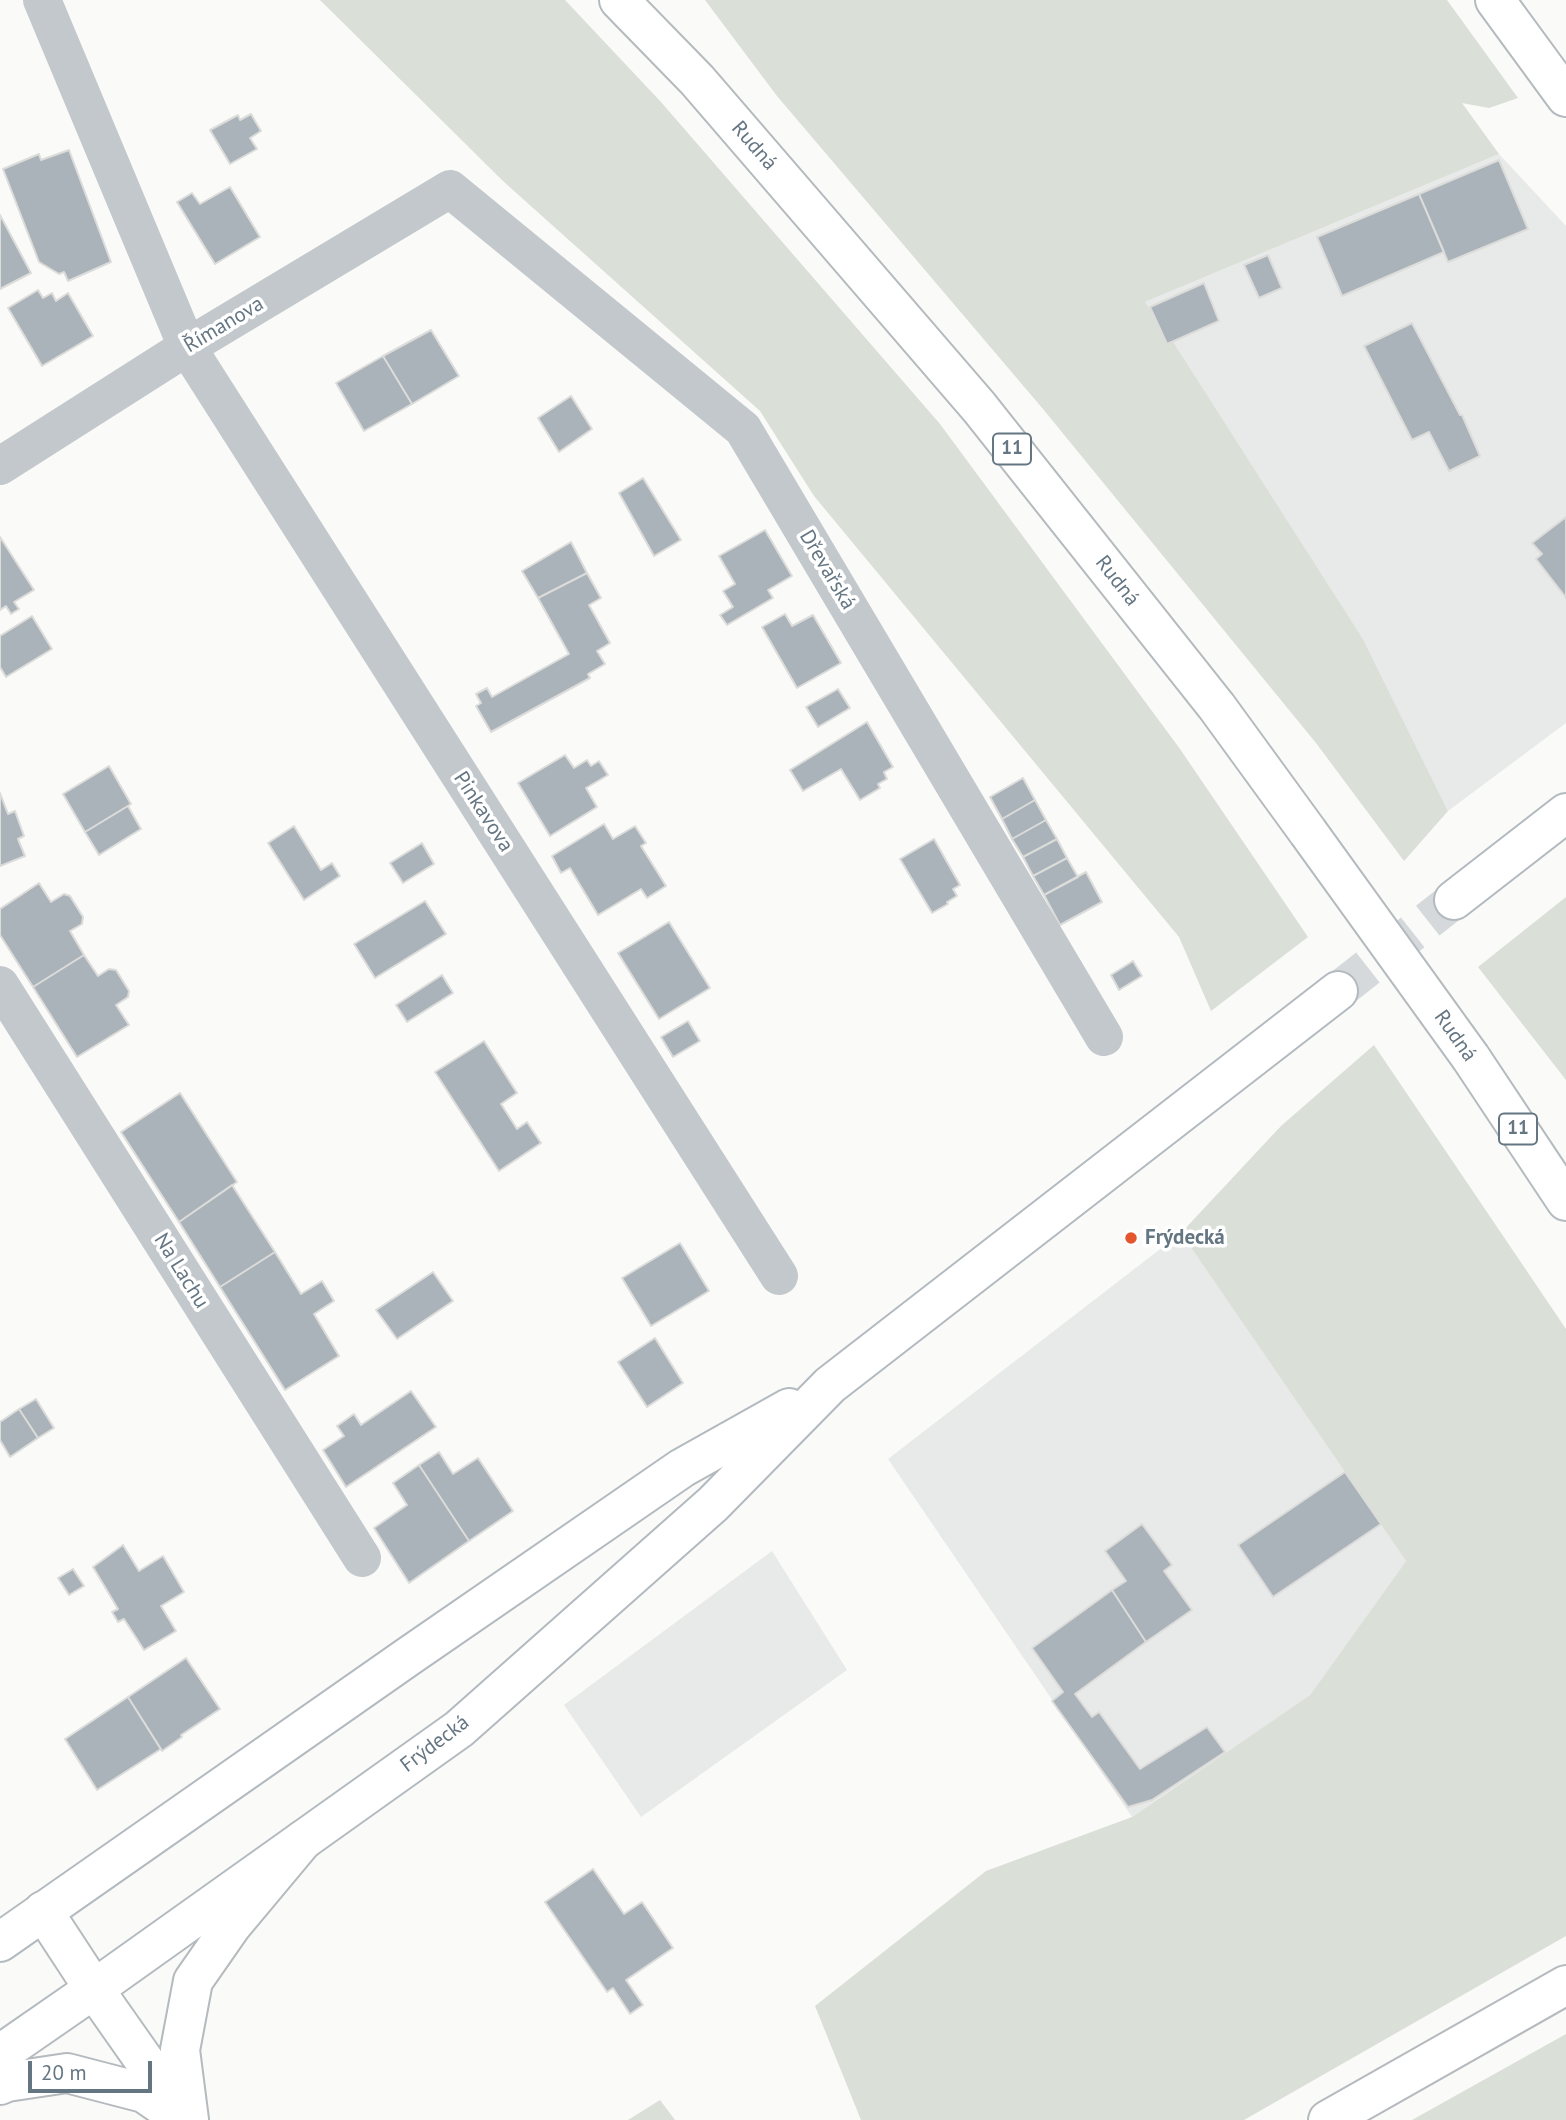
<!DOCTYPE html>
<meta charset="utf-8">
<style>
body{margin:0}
#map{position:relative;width:1566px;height:2120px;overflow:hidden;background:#fafaf8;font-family:"PT Sans",sans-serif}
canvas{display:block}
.scale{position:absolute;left:28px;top:2061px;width:124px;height:32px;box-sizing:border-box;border:4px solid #657683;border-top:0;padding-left:9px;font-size:21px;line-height:24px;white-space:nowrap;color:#657683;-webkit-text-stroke:5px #fff;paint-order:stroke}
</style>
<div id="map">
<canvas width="1566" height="2120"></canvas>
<div class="scale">20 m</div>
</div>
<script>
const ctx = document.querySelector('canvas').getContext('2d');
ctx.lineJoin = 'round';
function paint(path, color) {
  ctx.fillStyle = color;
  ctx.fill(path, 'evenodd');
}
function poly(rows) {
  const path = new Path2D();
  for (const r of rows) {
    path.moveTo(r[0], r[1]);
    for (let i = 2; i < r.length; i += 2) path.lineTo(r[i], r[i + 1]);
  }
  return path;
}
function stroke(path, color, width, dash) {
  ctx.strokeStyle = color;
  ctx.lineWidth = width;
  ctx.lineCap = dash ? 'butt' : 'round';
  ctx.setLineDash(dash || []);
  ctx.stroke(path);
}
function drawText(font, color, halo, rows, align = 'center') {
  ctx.font = font + ' "PT Sans",sans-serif';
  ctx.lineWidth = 7;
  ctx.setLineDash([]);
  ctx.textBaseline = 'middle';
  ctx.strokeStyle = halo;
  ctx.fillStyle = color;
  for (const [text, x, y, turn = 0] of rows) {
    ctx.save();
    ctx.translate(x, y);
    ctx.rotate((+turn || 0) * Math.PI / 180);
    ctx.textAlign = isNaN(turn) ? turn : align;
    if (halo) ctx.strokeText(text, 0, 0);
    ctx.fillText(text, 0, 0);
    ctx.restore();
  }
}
paint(poly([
 [1499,154,1566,226,1566,723,1448,811,1363,639,1172,340,1145,302],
 [1181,1233,1406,1561,1310,1695,1132,1817,888,1459],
 [772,1551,847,1670,641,1817,564,1705]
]), '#e8e9e9');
paint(poly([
 [320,0,565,0,661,102,940,424,1180,749,1308,937,1211,1011,1179,937,814,496,760,411,504,182],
 [705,0,1447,0,1518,98,1489,108,1462,103,1499,154,1145,302,1172,340,1363,639,1448,811,1404,861,1316,743,1043,409,777,96],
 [1566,897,1566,1080,1478,967],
 [1374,1045,1566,1329,1566,1936,1244,2120,861,2120,815,2006,986,1871,1132,1817,1310,1695,1406,1561,1181,1233,1281,1126],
 [1566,2034,1566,2120,1412,2120],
 [660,2100,675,2120,628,2120]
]), '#dadfd7');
const building = poly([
 [251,114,261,131,250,138,257,149,230,164,210,130,238,115,240,120,251,114],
 [69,150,111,262,68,281,64,272,59,274,39,262,3,169,39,154,41,160,69,150],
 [1499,160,1528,229,1448,262,1419,194,1499,160],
 [230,187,260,237,215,264,177,202,192,193,200,204,230,187],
 [1419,194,1444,252,1342,296,1317,237,1419,194],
 [0,215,31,273,0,289,0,215],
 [1268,255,1282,288,1259,298,1244,265,1268,255],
 [1204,283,1219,321,1167,344,1150,307,1204,283],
 [38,290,43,298,52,293,56,301,68,293,93,336,42,366,8,308,38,290],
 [1412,323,1460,415,1462,415,1480,456,1449,471,1429,432,1412,440,1364,346,1412,323],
 [431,330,459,376,412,404,383,356,431,330],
 [383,356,412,404,364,431,336,383,383,356],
 [571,396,592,429,559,452,538,418,571,396],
 [643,478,681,540,654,556,619,493,643,478],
 [1566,517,1566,598,1536,559,1542,554,1532,543,1566,517],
 [765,530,792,576,768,590,773,598,727,625,720,615,733,607,723,591,735,584,719,556,765,530],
 [0,537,34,590,14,602,19,609,11,614,6,606,0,610,0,537],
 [571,542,587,573,538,598,522,571,571,542],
 [587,573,601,598,589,605,610,643,597,651,605,664,588,674,590,678,491,732,476,706,481,703,476,694,487,688,492,697,569,654,538,598,587,573],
 [785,614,792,626,813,615,841,663,797,688,762,627,785,614],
 [32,616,52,649,6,677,0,667,0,636,32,616],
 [838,689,850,708,818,727,806,707,838,689],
 [867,722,893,767,884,772,887,779,878,784,880,788,860,800,841,769,803,791,790,770,867,722],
 [565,755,574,768,587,760,591,766,599,761,608,775,586,788,597,807,550,836,518,783,565,755],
 [109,766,131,804,85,832,63,794,109,766],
 [1023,778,1035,800,1002,819,990,797,1023,778],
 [0,793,8,814,15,811,24,836,18,839,25,856,0,866,0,793],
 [1035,800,1046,820,1012,839,1002,819,1035,800],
 [128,806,141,829,99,855,85,832,128,806],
 [1046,820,1057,839,1023,857,1012,839,1046,820],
 [604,824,613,839,635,826,646,843,641,846,666,886,647,898,641,889,598,915,570,868,561,873,552,856,604,824],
 [294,826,321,870,332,863,340,876,304,900,268,843,294,826],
 [934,839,960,885,953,889,957,896,947,902,948,904,932,913,900,859,934,839],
 [1057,839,1067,858,1033,876,1023,857,1057,839],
 [422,843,434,864,403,883,390,863,422,843],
 [1067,858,1078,877,1044,895,1033,876,1067,858],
 [1086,872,1102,902,1060,925,1044,895,1086,872],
 [39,883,51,902,64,894,70,896,83,917,82,924,70,931,84,955,33,987,0,935,0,909,39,883],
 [425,901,446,934,375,978,354,944,425,901],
 [669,922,710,988,659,1019,618,953,669,922],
 [84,955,98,976,109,969,116,970,129,991,128,997,116,1005,129,1025,77,1057,33,987,84,955],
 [1133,961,1142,976,1119,990,1111,975,1133,961],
 [442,975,453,993,407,1022,396,1005,442,975],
 [688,1021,700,1041,673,1057,661,1037,688,1021],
 [484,1041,517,1093,501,1104,517,1129,527,1122,541,1143,499,1171,435,1072,484,1041],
 [180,1093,237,1182,179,1222,121,1132,180,1093],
 [232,1185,275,1252,220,1287,179,1222,232,1185],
 [680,1243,709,1291,651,1326,622,1278,680,1243],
 [275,1252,301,1294,322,1281,334,1301,314,1314,339,1356,285,1390,220,1287,275,1252],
 [433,1272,453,1301,397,1339,376,1310,433,1272],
 [655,1338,683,1383,647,1407,618,1362,655,1338],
 [411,1391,436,1427,346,1487,323,1450,344,1436,337,1426,354,1414,361,1425,411,1391],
 [36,1399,54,1428,38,1438,19,1409,36,1399],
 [19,1409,38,1438,10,1457,0,1440,0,1422,19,1409],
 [439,1452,453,1474,478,1458,513,1511,469,1541,419,1465,439,1452],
 [419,1465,469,1541,409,1583,374,1528,407,1505,393,1483,419,1465],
 [1345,1472,1381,1524,1273,1597,1238,1545,1345,1472],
 [1142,1524,1172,1565,1164,1571,1192,1610,1146,1642,1112,1590,1126,1581,1105,1551,1142,1524],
 [123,1545,139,1571,163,1556,184,1592,161,1606,176,1631,144,1650,124,1619,118,1622,112,1612,118,1609,93,1567,123,1545],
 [73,1569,84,1586,69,1595,58,1578,73,1569],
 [1112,1590,1146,1642,1075,1694,1092,1717,1099,1712,1140,1769,1207,1727,1225,1752,1152,1800,1128,1807,1052,1701,1063,1692,1032,1648,1112,1590],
 [186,1658,220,1709,181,1735,182,1737,162,1751,128,1697,186,1658],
 [128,1697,161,1749,97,1790,65,1739,128,1697],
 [593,1869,624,1914,642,1902,673,1948,626,1980,643,2005,630,2014,613,1988,607,1992,545,1902,593,1869]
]);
paint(building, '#aab3b9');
stroke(building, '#dcdcda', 2);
stroke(poly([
 [1338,991,1454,900]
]), '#d5d9db', 38, [38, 19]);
const secondary = poly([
 [1454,900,1566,813],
 [0,1942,409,1656,682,1468,789,1408],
 [0,2054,94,1989,459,1729,713,1504,830,1385,1338,991]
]);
const primary = poly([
 [619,0,697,80,979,407,1217,707,1308,832],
 [1495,0,1566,97],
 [1471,1058,1566,1201],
 [43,1911,94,1989,186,2120],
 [0,2085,7,2082,67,2073,144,2093,176,2115],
 [189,2120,180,2050,193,1981,232,1925,303,1840],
 [1328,2120,1566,1985]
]);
stroke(secondary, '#b3babf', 42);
stroke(primary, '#b5babe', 42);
stroke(poly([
 [42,0,187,347,779,1276],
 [0,466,187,347,450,189,743,429,1104,1037],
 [0,985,362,1558]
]), '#c3c8cc', 38);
stroke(secondary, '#fff', 38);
stroke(primary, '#fff', 38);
const primaryBridge = poly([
 [1308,832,1471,1058]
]);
stroke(primaryBridge, '#b5babe', 42, []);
stroke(primaryBridge, '#fff', 38);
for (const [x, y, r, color] of [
 [1131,1238,7,"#e4572e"]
]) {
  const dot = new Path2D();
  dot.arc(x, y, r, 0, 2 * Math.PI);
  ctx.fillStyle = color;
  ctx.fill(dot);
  stroke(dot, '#fff', 2.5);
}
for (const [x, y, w] of [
 [1012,449,38],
 [1518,1129,38]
]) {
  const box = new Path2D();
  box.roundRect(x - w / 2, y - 15.5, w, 31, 5);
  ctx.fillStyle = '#fff';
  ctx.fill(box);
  stroke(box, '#657683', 2);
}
drawText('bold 19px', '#657683', null, [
 ["11",1012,449],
 ["11",1518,1129]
]);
drawText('21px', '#657683', '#fff', [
 ["Rudná",754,146,49],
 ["Římanova",224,325,-31],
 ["Dřevařská",827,570,59],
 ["Rudná",1117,581,52],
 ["Pinkavova",483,812,57],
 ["Rudná",1455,1036,55],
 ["Na Lachu",181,1271,58],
 ["Frýdecká",435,1744,-37]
]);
drawText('bold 21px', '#657683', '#fff', [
 ["Frýdecká",1145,1238]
], 'left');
</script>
